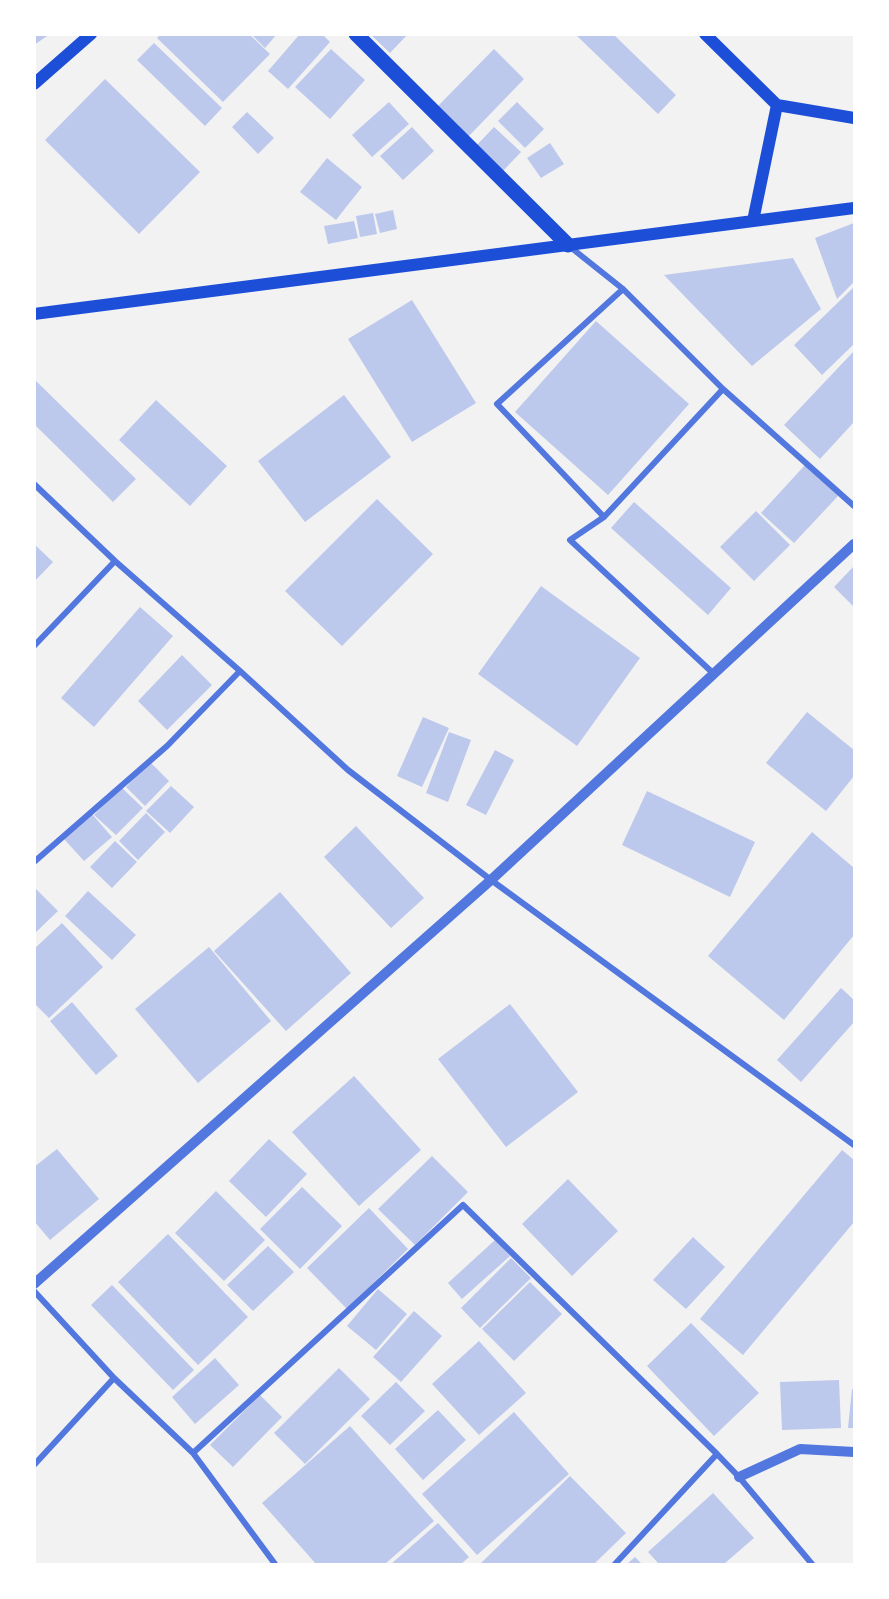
<!DOCTYPE html>
<style>
body{margin:0}
#map{position:relative;width:889px;height:1599px;overflow:hidden;background:#f2f2f2;font-family:Manrope,sans-serif}
canvas{display:block}
.frame{position:absolute;inset:0;border:36px solid #fff;pointer-events:none}
</style>
<div id="map">
<canvas width="889" height="1599"></canvas>
<div class="frame"></div>
</div>
<script>
const ctx = document.querySelector('canvas').getContext('2d');
ctx.lineJoin = 'round';
function paint(path, color) {
  ctx.fillStyle = color;
  ctx.fill(path, 'evenodd');
}
function poly(rows) {
  const path = new Path2D();
  for (const r of rows) {
    path.moveTo(r[0], r[1]);
    for (let i = 2; i < r.length; i += 2) path.lineTo(r[i], r[i + 1]);
  }
  return path;
}
function stroke(path, color, width, dash) {
  ctx.strokeStyle = color;
  ctx.lineWidth = width;
  ctx.lineCap = dash ? 'butt' : 'round';
  ctx.setLineDash(dash || []);
  ctx.stroke(path);
}
paint(poly([
 [34,34,50,34,34,45],
 [161,34,249,34,270,54,223,102,157,38],
 [251,34,277,34,265,48],
 [300,34,322,34,330,42,288,89,268,71],
 [370,34,408,34,390,53],
 [575,34,613,34,676,95,658,114],
 [154,43,222,108,205,126,137,60],
 [331,49,365,80,330,119,295,87],
 [494,49,524,79,467,138,436,108],
 [105,79,200,172,139,234,45,140],
 [389,102,409,124,372,157,352,135],
 [517,102,544,129,525,148,498,121],
 [247,112,274,138,258,154,232,127],
 [412,127,434,151,403,180,380,156],
 [494,127,521,152,503,171,476,146],
 [550,143,564,164,541,178,527,158],
 [327,158,362,187,336,220,300,192],
 [393,210,397,229,380,233,375,214],
 [373,213,377,234,360,237,356,216],
 [354,221,358,238,328,244,324,226],
 [854,223,854,282,837,299,815,238],
 [793,258,821,309,752,366,664,275],
 [854,287,854,344,822,375,794,345],
 [412,300,476,403,412,442,348,339],
 [596,321,689,404,608,495,515,412],
 [854,351,854,422,820,459,784,425],
 [34,379,136,479,113,502,34,424],
 [344,395,391,457,305,522,258,461],
 [156,400,227,466,190,506,119,440],
 [805,465,839,495,794,543,761,513],
 [377,499,433,554,342,646,285,591],
 [634,502,731,588,708,615,611,528],
 [756,511,790,545,754,581,720,547],
 [34,544,53,562,34,582],
 [854,566,854,607,834,587],
 [541,586,640,658,577,746,478,674],
 [140,607,173,636,94,727,61,698],
 [182,655,212,685,167,730,138,701],
 [807,712,854,750,854,776,826,811,766,763],
 [423,717,449,728,422,787,397,776],
 [449,732,471,740,448,802,426,793],
 [495,750,514,760,486,815,466,805],
 [150,762,169,781,145,806,126,787],
 [171,786,194,807,170,833,146,811],
 [121,787,143,808,116,835,94,815],
 [647,791,755,842,730,897,622,845],
 [146,813,165,832,138,860,119,841],
 [92,814,112,837,84,861,64,839],
 [356,826,424,898,391,928,324,857],
 [812,832,854,868,854,935,784,1020,708,956],
 [115,841,137,862,112,888,90,867],
 [34,887,58,911,34,934],
 [88,891,136,935,112,960,65,916],
 [280,892,351,973,286,1031,214,951],
 [62,923,103,967,49,1018,34,1003,34,949],
 [209,947,271,1021,198,1083,135,1009],
 [841,988,854,1000,854,1022,801,1082,777,1060],
 [72,1002,118,1056,96,1075,50,1021],
 [510,1004,578,1092,506,1147,438,1059],
 [354,1076,421,1150,359,1206,292,1132],
 [269,1139,307,1174,266,1217,229,1181],
 [57,1149,99,1199,50,1240,34,1221,34,1167],
 [842,1150,854,1160,854,1222,743,1355,700,1319],
 [432,1156,468,1192,415,1245,378,1209],
 [568,1179,618,1231,572,1276,522,1224],
 [302,1187,342,1226,300,1269,260,1229],
 [216,1191,265,1240,224,1281,175,1233],
 [369,1208,408,1249,347,1309,307,1268],
 [168,1234,248,1317,198,1365,118,1282],
 [693,1237,725,1267,686,1309,653,1280],
 [495,1240,510,1256,462,1299,448,1283],
 [268,1246,294,1272,253,1311,227,1285],
 [511,1258,531,1278,480,1328,461,1308],
 [530,1282,562,1314,514,1361,482,1329],
 [112,1285,194,1370,173,1390,91,1305],
 [378,1289,407,1314,376,1350,347,1326],
 [414,1311,442,1336,401,1382,373,1357],
 [691,1323,759,1393,714,1436,647,1366],
 [479,1341,526,1393,479,1435,432,1384],
 [215,1358,239,1385,195,1424,172,1397],
 [339,1368,370,1399,305,1464,274,1433],
 [839,1380,841,1428,782,1430,780,1382],
 [396,1382,425,1411,390,1445,361,1416],
 [852,1389,854,1389,854,1428,848,1428],
 [260,1395,282,1417,233,1467,210,1445],
 [438,1410,466,1440,423,1480,395,1449],
 [514,1412,569,1474,477,1555,422,1494],
 [350,1426,434,1521,385,1564,316,1564,262,1503],
 [570,1476,626,1533,594,1564,480,1564],
 [713,1493,754,1538,724,1564,659,1564,648,1552],
 [438,1523,469,1557,461,1564,391,1564],
 [635,1557,642,1564,627,1564]
]), '#bdc9ec');
stroke(poly([
 [569,246,623,289,723,389,854,506],
 [34,484,115,561,240,671,348,770,491,880,854,1145],
 [604,517,497,404,623,289],
 [34,646,115,561],
 [714,674,570,540,604,517,723,389],
 [34,862,167,746,240,671],
 [34,1291,114,1378,193,1453,275,1564],
 [193,1453,463,1205,717,1454,739,1477,812,1564],
 [34,1465,114,1378],
 [615,1564,717,1454]
]), '#5277de', 6);
stroke(poly([
 [34,1284,491,880,854,544],
 [739,1477,800,1449,854,1452]
]), '#5277de', 10);
stroke(poly([
 [705,34,777,105,854,118],
 [34,84,91,34],
 [753,221,777,105],
 [34,314,854,208]
]), '#1d4ed8', 12);
stroke(poly([
 [356,34,568,245]
]), '#1d4ed8', 15);
</script>
